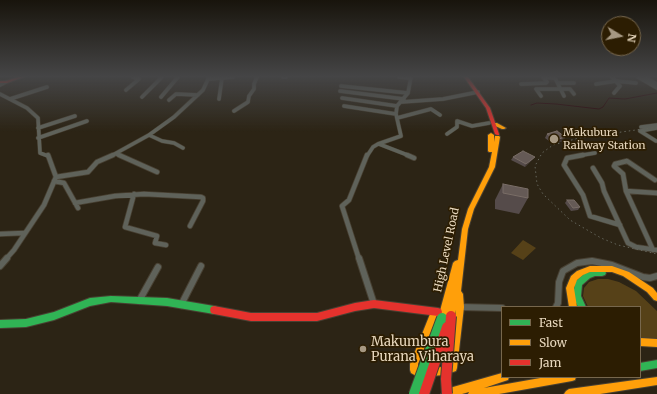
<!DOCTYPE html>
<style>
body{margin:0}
#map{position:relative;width:657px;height:394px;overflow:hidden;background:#2c2415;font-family:Merriweather,serif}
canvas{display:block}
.legend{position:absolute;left:501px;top:306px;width:140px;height:72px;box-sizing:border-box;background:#2c1d02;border:1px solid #77674d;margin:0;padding:5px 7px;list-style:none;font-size:12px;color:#e7d7bd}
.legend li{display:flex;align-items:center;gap:8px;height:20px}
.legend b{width:20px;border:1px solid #77674d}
.north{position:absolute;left:601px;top:16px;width:40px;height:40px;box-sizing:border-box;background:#2c1d02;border:1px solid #77674d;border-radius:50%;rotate:100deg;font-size:11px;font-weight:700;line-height:16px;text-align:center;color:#e7d7bd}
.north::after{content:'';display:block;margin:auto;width:14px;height:18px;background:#a69882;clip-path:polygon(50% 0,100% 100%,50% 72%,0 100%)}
</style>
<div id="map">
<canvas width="657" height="394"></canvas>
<ul class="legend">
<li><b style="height:5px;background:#30b455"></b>Fast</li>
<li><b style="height:5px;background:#ff9f0a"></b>Slow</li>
<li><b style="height:5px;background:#e5322d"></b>Jam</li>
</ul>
<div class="north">N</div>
</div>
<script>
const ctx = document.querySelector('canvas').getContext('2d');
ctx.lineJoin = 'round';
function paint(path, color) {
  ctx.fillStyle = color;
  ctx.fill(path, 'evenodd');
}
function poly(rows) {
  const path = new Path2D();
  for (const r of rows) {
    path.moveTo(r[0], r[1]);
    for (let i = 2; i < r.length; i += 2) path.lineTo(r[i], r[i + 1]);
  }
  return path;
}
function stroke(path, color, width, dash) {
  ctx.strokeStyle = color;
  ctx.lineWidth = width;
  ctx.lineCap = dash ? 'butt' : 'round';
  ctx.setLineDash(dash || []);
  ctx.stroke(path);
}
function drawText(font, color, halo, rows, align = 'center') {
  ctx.font = font + ' Merriweather,serif';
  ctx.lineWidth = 3.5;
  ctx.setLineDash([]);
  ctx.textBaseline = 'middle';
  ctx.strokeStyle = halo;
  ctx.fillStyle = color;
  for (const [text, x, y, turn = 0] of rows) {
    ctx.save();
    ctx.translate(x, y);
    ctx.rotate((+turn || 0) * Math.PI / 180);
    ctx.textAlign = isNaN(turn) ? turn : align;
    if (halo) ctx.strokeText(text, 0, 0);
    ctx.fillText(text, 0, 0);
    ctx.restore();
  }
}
paint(poly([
 [523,240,536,248,523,260,511,253],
 [598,279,608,279,619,282,636,291,657,311,657,338,640,339,640,307,588,307,583,296,584,288,589,282]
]), '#564118');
stroke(poly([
 [531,105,537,103,556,104,599,109,603,107,609,98,625,99,657,93]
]), '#2a0306', 1);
const streetFar2 = poly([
 [283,77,286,77],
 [399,77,411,78],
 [544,77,555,78,564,96],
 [612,77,620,86,614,93],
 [638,77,657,88],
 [645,77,657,84],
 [209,79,233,77],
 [616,81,636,83],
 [558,83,574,83],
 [521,84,546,83,547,82,543,77],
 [596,84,616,81],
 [0,85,6,82],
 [341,86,408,93],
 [126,90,139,79,133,77],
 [340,91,404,99],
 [0,94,27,108,38,118,40,153,48,156],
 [541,96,536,89,570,89,574,94],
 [142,97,162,77],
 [161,97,178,77],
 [342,98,397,106],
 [10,99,47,87],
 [219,99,222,78],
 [169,100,176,94,198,95],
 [401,102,443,99,478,92],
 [344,106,396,114],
 [234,111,248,102,249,96,254,89,254,84,257,77],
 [397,118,431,109,440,115],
 [641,127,657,125],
 [38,128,75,116],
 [447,134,457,127,457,121,472,126,489,123],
 [149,135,162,141,174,143,183,148],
 [38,138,87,121],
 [656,141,640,131,657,128],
 [379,144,410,156],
 [116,154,121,156],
 [111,156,149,135,174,117,203,90,209,77],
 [367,156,373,147,378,144,401,136,396,114,397,106,408,93,411,77],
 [577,156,595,153]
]);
const streetFar1 = poly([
 [119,155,157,172],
 [407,155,414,158],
 [583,155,567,158,564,165,583,195,590,216,620,225],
 [593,168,602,183,604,191,628,243,636,247,657,250],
 [56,177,88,172,97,162,113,155],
 [54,181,64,183,78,208],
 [626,191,623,174,614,166,615,164,627,161,655,180],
 [134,194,125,227,157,236,155,243,166,245],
 [75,203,115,196,144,194,201,197,203,198,203,201,190,226],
 [0,234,24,233],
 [653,250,626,191,657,193],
 [6,259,14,250,44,205,56,177,48,155],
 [359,259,342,206,349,200,367,155]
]);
const street = poly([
 [359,258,374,304],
 [0,266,7,258],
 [139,301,158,267],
 [181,305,201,266],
 [459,307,502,308],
 [556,307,558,303,559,282,563,271,577,263,592,261,612,265,643,277,650,278,657,276]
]);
const fast = poly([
 [595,270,602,270,605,271,606,273,605,275,602,276,595,276,590,278,582,285,581,296,586,307,578,307,573,296,575,283,576,281,584,274,595,270],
 [111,296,167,298,214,306,217,307,218,310,217,313,214,314,167,306,111,302,90,306,54,320,26,327,0,328,0,320,26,319,54,312,90,298,111,296],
 [657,360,657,368,640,371,640,363,657,360]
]);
const slow = poly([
 [493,123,497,123,506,128,504,129,502,129,493,125,493,123],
 [491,133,494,135,494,142,495,136,499,136,500,137,495,167,474,209,468,229,461,291,463,294,464,307,457,368,456,371,444,375,418,377,411,373,410,370,410,364,432,309,435,308,438,309,439,312,418,364,418,368,444,367,449,365,456,310,452,324,449,325,446,324,445,321,446,319,445,321,442,322,439,321,438,318,453,263,455,261,458,260,462,229,468,209,489,167,492,152,489,152,488,151,488,135,491,133],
 [590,266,612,266,629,272,653,288,657,293,657,301,654,300,647,292,623,276,612,272,590,272,583,275,577,280,574,288,577,307,569,307,566,288,571,276,577,271,590,266],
 [640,338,657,339,657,347,640,346,640,338],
 [502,373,502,377,509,377,508,380,484,388,546,377,576,377,575,380,572,381,499,394,468,394,469,392,462,394,441,394,443,391,446,389,502,373],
 [657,377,657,385,600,394,564,394,566,391,569,389,657,377]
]);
const jam = poly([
 [18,77,24,77,7,83,0,83,0,81,6,81,18,77],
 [464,77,468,77,490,108,499,134,499,135,497,135,495,134,486,108,464,77],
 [374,300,438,308,441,309,442,312,441,315,438,316,374,308,355,311,317,321,251,321,214,314,211,313,210,310,211,307,214,306,251,313,317,313,355,303,374,300]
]);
stroke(streetFar2, '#484032', 4.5);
stroke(streetFar1, '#484032', 6);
stroke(street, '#484032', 8);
stroke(fast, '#484032', 2);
stroke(slow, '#484032', 2);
stroke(jam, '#484032', 2);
stroke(streetFar2, '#5f625a', 3.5);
stroke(streetFar1, '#5f625a', 4.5);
stroke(street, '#5f625a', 6);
paint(fast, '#30b455');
paint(slow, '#ff9f0a');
paint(jam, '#e5322d');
stroke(poly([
 [657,127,579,138,553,145,542,153,535,166,537,184,543,194,570,220,601,238,618,245,657,254]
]), '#64655b', 1, [1.5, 3]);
const fastBridge = poly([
 [414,394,442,318]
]);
const jamBridge = poly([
 [424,394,447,327],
 [447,394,446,379,451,316]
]);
stroke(fastBridge, '#484032', 12, []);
stroke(jamBridge, '#484032', 12, []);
stroke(fastBridge, '#30b455', 10);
stroke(jamBridge, '#e5322d', 10);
paint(poly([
 [547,134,565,137,563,141,553,144,545,138],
 [513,157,533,159,525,167,511,160],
 [503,184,528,198,519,214,495,209,495,200],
 [567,200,580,207,578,210,571,211,565,203]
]), '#554b4a');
paint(poly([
 [565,137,563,141,553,144,556,140],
 [535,157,525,167,526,164]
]), '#3e352f');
const building = poly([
 [557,131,565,137,556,140,547,134,557,131],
 [523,151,535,157,526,164,513,157,523,151],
 [503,184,528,189,528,198,503,193,503,184],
 [567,200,574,200,580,207,573,208,567,200]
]);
paint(building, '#655a56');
stroke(building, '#796d66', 1);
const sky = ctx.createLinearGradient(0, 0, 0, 132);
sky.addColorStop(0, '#18140c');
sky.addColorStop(0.58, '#454546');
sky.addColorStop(1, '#45454600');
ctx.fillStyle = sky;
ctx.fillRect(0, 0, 657, 132);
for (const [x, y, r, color] of [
 [554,139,5,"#a69882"],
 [363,349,4,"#a69882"]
]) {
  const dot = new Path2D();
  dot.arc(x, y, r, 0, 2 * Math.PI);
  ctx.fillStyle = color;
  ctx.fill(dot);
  stroke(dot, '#2c1d02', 1.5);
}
drawText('11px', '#e7d7bd', '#2c1d02', [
 ["Makubura",563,133],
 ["Railway Station",563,146]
], 'left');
drawText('11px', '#e7d7bd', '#2c1d02', [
 ["High Level Road",447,250,-78]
]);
drawText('13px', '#e7d7bd', '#2c1d02', [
 ["Makumbura",371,342],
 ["Purana Viharaya",371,357]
], 'left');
</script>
